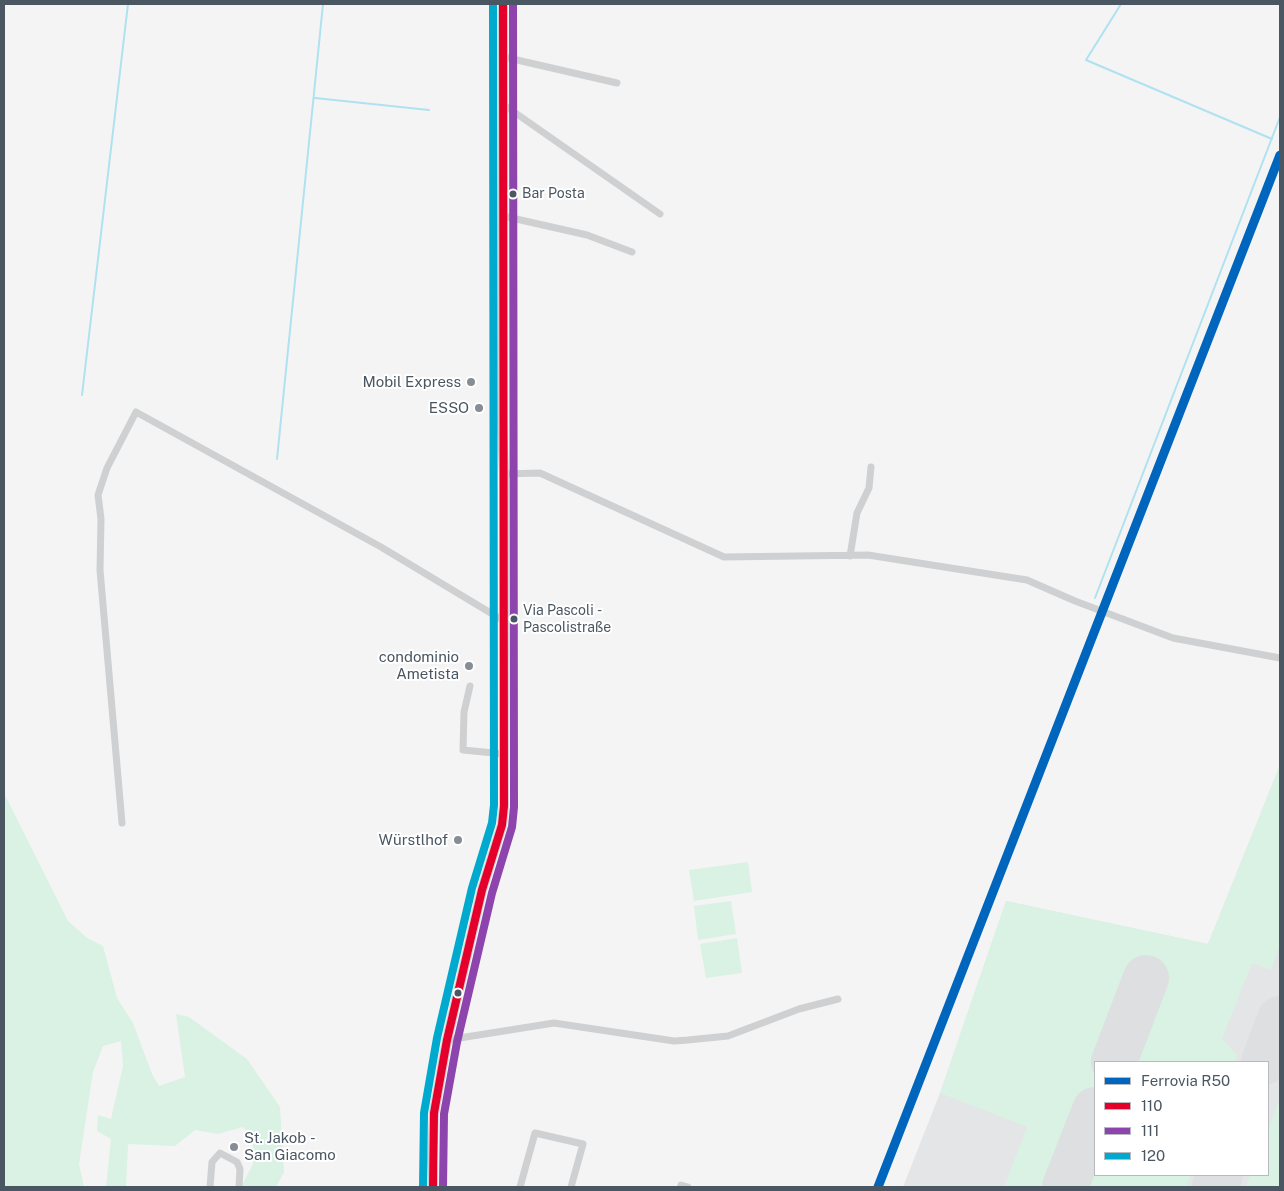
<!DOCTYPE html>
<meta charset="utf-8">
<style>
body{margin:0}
#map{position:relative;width:1284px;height:1191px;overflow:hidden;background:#f4f4f4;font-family:"Public Sans",sans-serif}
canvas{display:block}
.frame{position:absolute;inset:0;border:5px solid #4a5661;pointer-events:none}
.legend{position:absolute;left:1094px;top:1061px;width:175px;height:115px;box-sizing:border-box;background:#fff;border:1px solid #b7bbc0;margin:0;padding:6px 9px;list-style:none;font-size:15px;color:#4a5661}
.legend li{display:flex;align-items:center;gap:10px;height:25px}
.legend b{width:25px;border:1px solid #b7bbc0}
</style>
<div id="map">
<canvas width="1284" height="1191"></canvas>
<div class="frame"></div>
<ul class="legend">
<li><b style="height:6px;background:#0065bd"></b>Ferrovia R50</li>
<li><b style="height:6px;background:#e4002b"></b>110</li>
<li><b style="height:6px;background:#8e44ad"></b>111</li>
<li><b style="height:6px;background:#00a9ce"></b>120</li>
</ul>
</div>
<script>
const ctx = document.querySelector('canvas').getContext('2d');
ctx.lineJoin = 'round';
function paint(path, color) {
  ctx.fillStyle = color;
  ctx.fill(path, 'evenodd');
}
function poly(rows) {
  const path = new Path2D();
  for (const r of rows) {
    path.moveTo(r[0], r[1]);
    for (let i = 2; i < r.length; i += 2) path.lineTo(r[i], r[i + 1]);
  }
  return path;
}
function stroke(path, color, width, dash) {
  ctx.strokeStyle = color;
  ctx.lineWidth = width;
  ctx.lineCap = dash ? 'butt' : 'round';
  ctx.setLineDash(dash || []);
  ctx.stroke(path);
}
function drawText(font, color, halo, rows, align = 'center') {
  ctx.font = font + ' "Public Sans",sans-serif';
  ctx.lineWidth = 4;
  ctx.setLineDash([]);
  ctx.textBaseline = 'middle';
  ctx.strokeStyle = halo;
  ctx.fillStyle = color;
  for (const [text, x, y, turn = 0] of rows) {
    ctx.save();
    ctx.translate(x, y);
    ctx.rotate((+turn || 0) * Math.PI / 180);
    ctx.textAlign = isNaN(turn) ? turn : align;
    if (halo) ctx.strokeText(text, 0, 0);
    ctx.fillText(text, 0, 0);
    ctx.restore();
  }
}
paint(poly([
 [1280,765,1280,1187,903,1187,940,1093,1006,901,1208,944],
 [1095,1062,1268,1062,1268,1175,1095,1175]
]), '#e4e5e7');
paint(poly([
 [1280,765,1280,945,1271,970,1252,963,1222,1039,1237,1055,1235,1062,1095,1062,1095,1175,1191,1175,1186,1187,1004,1187,1027,1127,940,1093,1006,901,1208,944],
 [4,793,68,921,87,938,103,946,117,998,133,1023,152,1074,159,1086,185,1077,176,1014,189,1017,247,1059,280,1107,284,1172,276,1187,241,1187,253,1164,253,1138,243,1127,218,1134,195,1130,175,1146,128,1144,126,1187,106,1187,111,1139,97,1131,98,1115,111,1119,123,1066,121,1041,103,1046,93,1072,79,1164,84,1187,4,1187],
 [748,862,752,892,694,901,689,870],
 [731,901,736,934,698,940,694,906],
 [737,938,742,973,706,978,700,944],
 [1280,1098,1280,1187,1246,1187,1250,1175,1268,1175,1268,1130]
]), '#d9f2e3');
stroke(poly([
 [1121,4,1086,60,1272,139],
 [315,98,429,110],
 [82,395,128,4],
 [277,459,323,4],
 [1095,598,1280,117]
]), '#aee2f0', 2);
stroke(poly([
 [1114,1062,1146,978],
 [1264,1062,1280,1019],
 [1065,1187,1095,1110],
 [1215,1187,1220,1175]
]), '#dedfe0', 46);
stroke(poly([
 [504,57,617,83],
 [504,105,660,214],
 [503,216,587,235,632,252],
 [504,474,540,473,724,557,868,555,1027,580,1075,601,1173,638,1280,658],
 [850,556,857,513,869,488,871,467],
 [470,686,464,712,463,750,504,754],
 [122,823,100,570,101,519,98,495,107,468,136,412,381,547,504,621],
 [447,1040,554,1023,674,1041,688,1040,728,1036,799,1009,838,999],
 [681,1185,688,1187],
 [210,1187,212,1162,220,1153,237,1162,240,1169,239,1187],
 [520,1187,535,1133,583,1144,571,1187]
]), '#ced0d2', 7);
stroke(poly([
 [433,1187,432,1161,434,1113,447,1040,482,890,502,825,504,806,504,474,502,424,503,4]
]), '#ced0d4', 10);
stroke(poly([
 [433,1187,434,1113,447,1040,482,890,502,825,504,806,503,4]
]), '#e4002b', 8);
stroke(poly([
 [443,1187,444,1114,457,1042,492,893,512,827,514,807,513,4]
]), '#8e44ad', 8);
stroke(poly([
 [423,1187,424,1113,437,1038,472,888,492,823,494,805,493,4]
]), '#00a9ce', 8);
stroke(poly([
 [878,1187,1280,155]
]), '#0065bd', 9);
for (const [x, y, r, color] of [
 [513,194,4.5,"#4a5661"],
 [471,382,5,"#868d94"],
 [479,408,5,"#868d94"],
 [514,619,4.5,"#4a5661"],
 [469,666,5,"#868d94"],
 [458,840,5,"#868d94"],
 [458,993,4.5,"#4a5661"],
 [234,1147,5,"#868d94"]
]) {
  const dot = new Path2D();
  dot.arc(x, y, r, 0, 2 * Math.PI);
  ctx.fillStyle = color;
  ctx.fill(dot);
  stroke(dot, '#fff', 2);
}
drawText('14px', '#4a5661', '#fff', [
 ["Bar Posta",522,194],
 ["Via Pascoli -",523,611],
 ["Pascolistraße",523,628]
], 'left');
drawText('15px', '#4a5661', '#fff', [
 ["Mobil Express",461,382],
 ["ESSO",469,408],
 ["condominio",459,657],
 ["Ametista",459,674],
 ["Würstlhof",448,840],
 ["St. Jakob -",244,1138,"left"],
 ["San Giacomo",244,1155,"left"]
], 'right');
</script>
